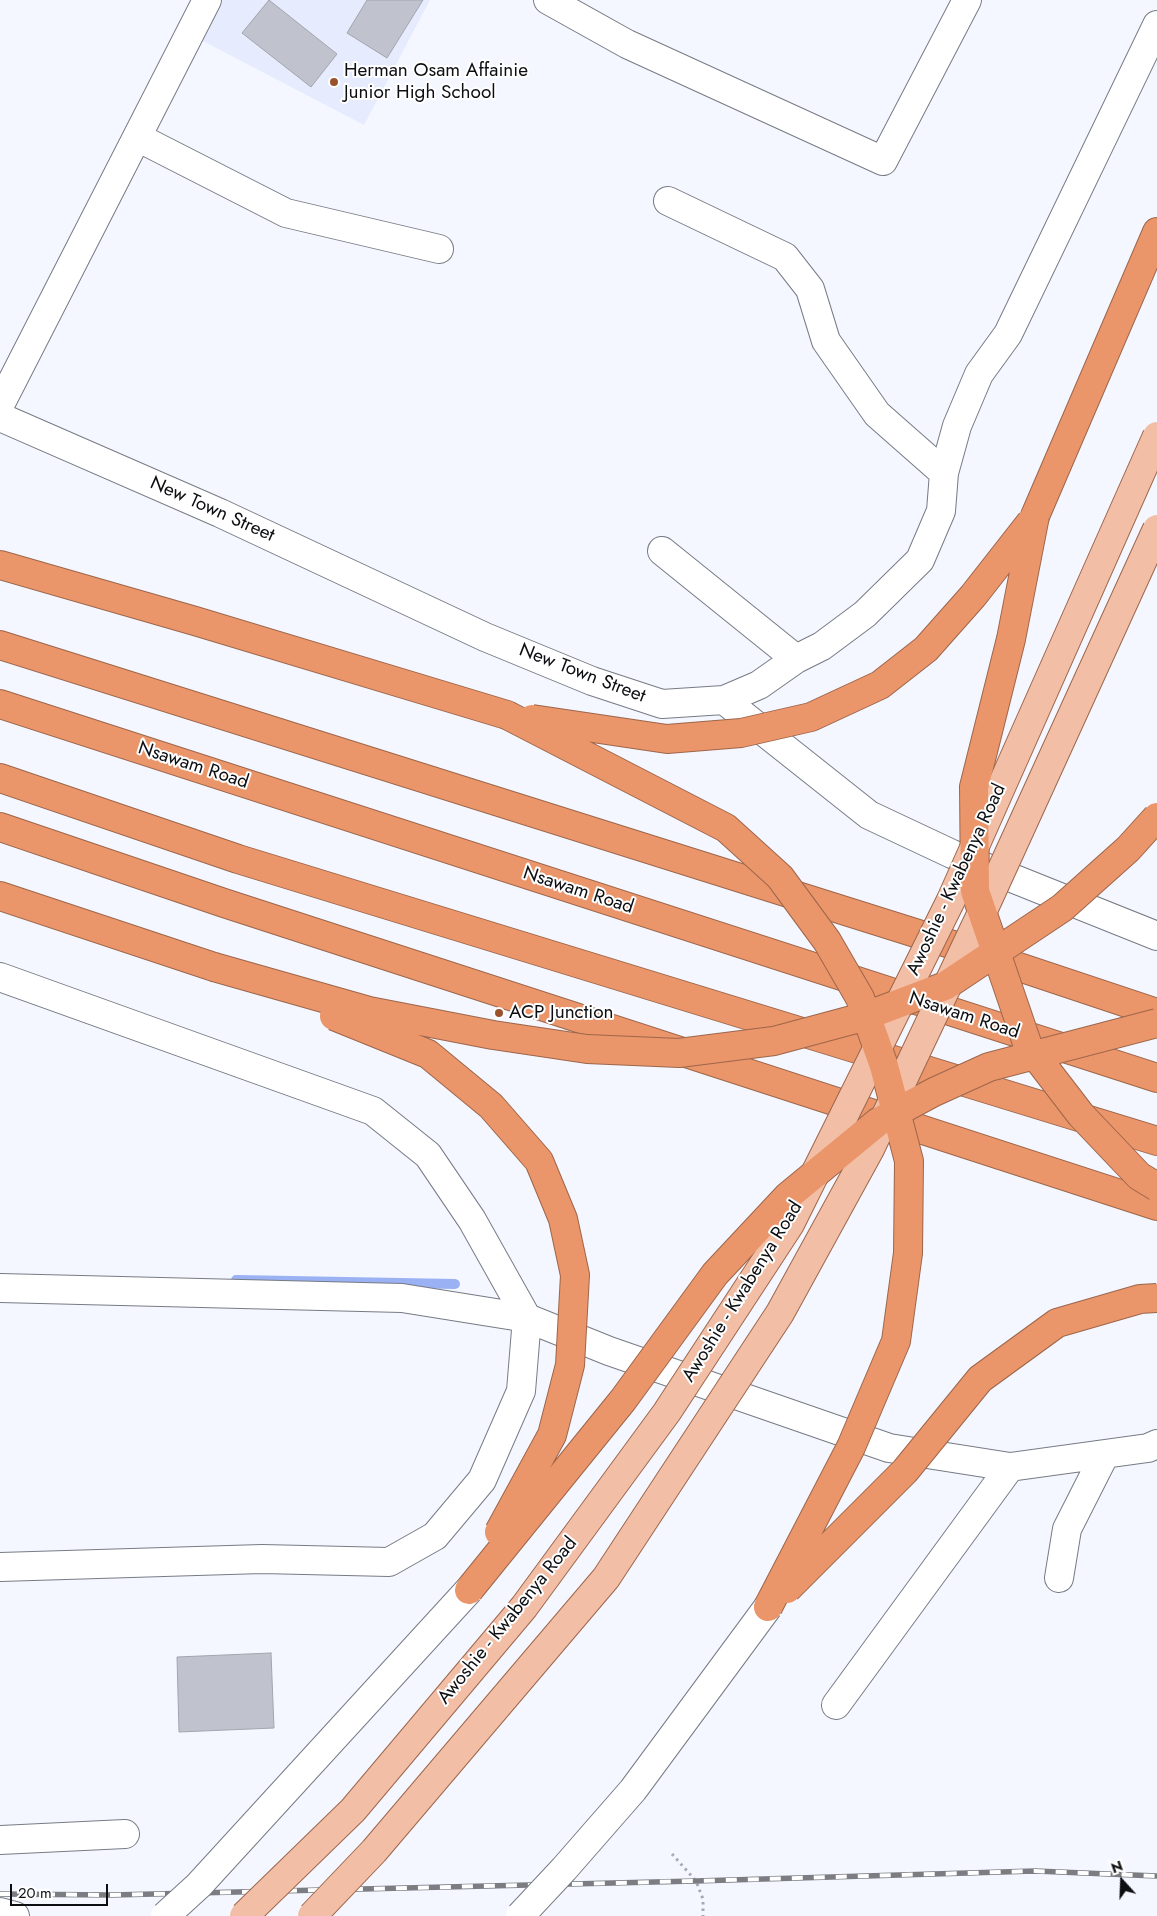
<!DOCTYPE html>
<style>
body{margin:0}
#map{position:relative;width:1157px;height:1916px;overflow:hidden;background:#f4f7ff;font-family:Jost,sans-serif}
canvas{display:block}
.north{position:absolute;left:1097px;top:1856px;width:50px;height:50px;-webkit-text-stroke:4px #fff;paint-order:stroke;rotate:340deg;font-size:14px;font-weight:700;line-height:20px;text-align:center;color:#0d0e12}
.north::after{content:'';display:block;margin:auto;width:18px;height:22px;background:#0d0e12;clip-path:polygon(50% 0,100% 100%,50% 72%,0 100%)}
.scale{position:absolute;left:10px;top:1884px;width:98px;height:22px;box-sizing:border-box;border:2px solid #0d0e12;border-top:0;padding-left:6px;font-size:15px;line-height:18px;white-space:nowrap;color:#0d0e12;-webkit-text-stroke:4px #fff;paint-order:stroke}
</style>
<div id="map">
<canvas width="1157" height="1916"></canvas>
<div class="north">N</div>
<div class="scale">20 m</div>
</div>
<script>
const ctx = document.querySelector('canvas').getContext('2d');
ctx.lineJoin = 'round';
function paint(path, color) {
  ctx.fillStyle = color;
  ctx.fill(path, 'evenodd');
}
function poly(rows) {
  const path = new Path2D();
  for (const r of rows) {
    path.moveTo(r[0], r[1]);
    for (let i = 2; i < r.length; i += 2) path.lineTo(r[i], r[i + 1]);
  }
  return path;
}
function stroke(path, color, width, dash) {
  ctx.strokeStyle = color;
  ctx.lineWidth = width;
  ctx.lineCap = dash ? 'butt' : 'round';
  ctx.setLineDash(dash || []);
  ctx.stroke(path);
}
function drawText(font, color, halo, rows, align = 'center') {
  ctx.font = font + ' Jost,sans-serif';
  ctx.lineWidth = 4;
  ctx.setLineDash([]);
  ctx.textBaseline = 'middle';
  ctx.strokeStyle = halo;
  ctx.fillStyle = color;
  for (const [text, x, y, turn = 0] of rows) {
    ctx.save();
    ctx.translate(x, y);
    ctx.rotate((+turn || 0) * Math.PI / 180);
    ctx.textAlign = isNaN(turn) ? turn : align;
    if (halo) ctx.strokeText(text, 0, 0);
    ctx.fillText(text, 0, 0);
    ctx.restore();
  }
}
paint(poly([
 [223,0,430,0,364,125,201,40]
]), '#e6ecfe');
stroke(poly([
 [236,1280,455,1284]
]), '#9ab1f4', 10);
const building = poly([
 [269,0,337,54,311,87,242,33,269,0],
 [367,0,423,0,387,58,347,33,367,0],
 [271,1653,274,1728,179,1732,177,1657,271,1653]
]);
paint(building, '#c0c3cd');
stroke(building, '#a2a5af', 1);
const minor = poly([
 [548,0,627,44,883,161,967,0],
 [137,137,286,213,439,249],
 [668,201,785,257,810,289,826,341,877,414,944,473],
 [0,405,207,0],
 [0,417,220,513,485,637,592,681,662,704,724,700,759,685,796,659,822,646,865,614,920,560,941,511,944,473,957,426,979,374,1008,334,1157,25],
 [662,551,796,659],
 [724,700,869,815,952,854,1157,936],
 [0,977,373,1111,428,1155,472,1220,527,1318,521,1391,482,1480,435,1536,389,1562,262,1559,0,1567],
 [0,1288,402,1298,527,1318,609,1351,889,1448,1010,1467,1148,1448,1157,1444],
 [1059,1578,1067,1529,1105,1454],
 [836,1705,1010,1467],
 [0,1840,125,1834],
 [0,1912,15,1916]
]);
const highway = poly([
 [1035,516,1157,232],
 [0,565,195,621,507,715],
 [0,645,947,943,1157,1013],
 [0,704,1157,1078],
 [0,778,238,859,1157,1141],
 [0,827,224,903,1157,1206],
 [0,896,214,967]
]);
stroke(minor, '#777b84', 30);
stroke(highway, '#9d664b', 30);
stroke(poly([
 [672,1854,696,1881,703,1899,703,1916]
]), '#a7a9b0', 3, [2.5, 4]);
stroke(minor, '#fff', 28);
stroke(highway, '#ea956a', 28);
const rail = poly([
 [0,1894,112,1895,696,1881,1035,1871,1157,1876]
]);
stroke(rail, '#7b7d82', 5.5);
stroke(rail, '#fff', 4, [11]);
const minorBridge = poly([
 [165,1916,199,1885,469,1590],
 [520,1916,564,1869,633,1790,768,1607]
]);
const majorBridge = poly([
 [244,1916,353,1810,524,1607,667,1412,790,1224,951,900,1157,436],
 [312,1916,374,1851,606,1578,780,1313,870,1149,986,904,1157,529]
]);
const highwayBridge = poly([
 [1035,516,1011,639,974,787,975,891,1028,1046,1081,1115,1139,1176,1157,1187],
 [507,715,726,828,780,877,827,941,860,998,884,1066,909,1161,908,1253,896,1341,851,1447,768,1607],
 [532,719,667,739,741,733,811,717,880,685,926,649,973,596,1031,522],
 [214,967,369,1011,493,1035,587,1049,679,1053,774,1041,863,1017,945,986,1062,908,1128,849,1157,817],
 [334,1016,428,1054,491,1106,539,1161,563,1219,575,1275,570,1365,552,1435,499,1532],
 [787,1589,905,1471,980,1379,1057,1323,1140,1299,1157,1298],
 [469,1590,623,1400,715,1274,788,1196,878,1122,934,1092,989,1067,1157,1023]
]);
stroke(minorBridge, '#777b84', 30, []);
stroke(majorBridge, '#9d664b', 30, []);
stroke(highwayBridge, '#9d664b', 30, []);
stroke(minorBridge, '#fff', 28);
stroke(majorBridge, '#f2bfa6', 28);
stroke(highwayBridge, '#ea956a', 28);
for (const [x, y, r, color] of [
 [334,82,5,"#99522c"],
 [499,1013,5,"#99522c"]
]) {
  const dot = new Path2D();
  dot.arc(x, y, r, 0, 2 * Math.PI);
  ctx.fillStyle = color;
  ctx.fill(dot);
  stroke(dot, '#fff', 2);
}
drawText('19px', '#0d0e12', '#fff', [
 ["Herman Osam Affainie",344,71],
 ["Junior High School",344,93],
 ["ACP Junction",509,1013]
], 'left');
drawText('19px', '#0d0e12', '#fff', [
 ["New Town Street",212,510,24],
 ["New Town Street",582,674,21],
 ["Nsawam Road",193,766,18],
 ["Awoshie - Kwabenya Road",957,880,-65],
 ["Nsawam Road",578,891,18],
 ["Nsawam Road",964,1016,18],
 ["Awoshie - Kwabenya Road",743,1292,-58],
 ["Awoshie - Kwabenya Road",508,1621,-51]
]);
</script>
